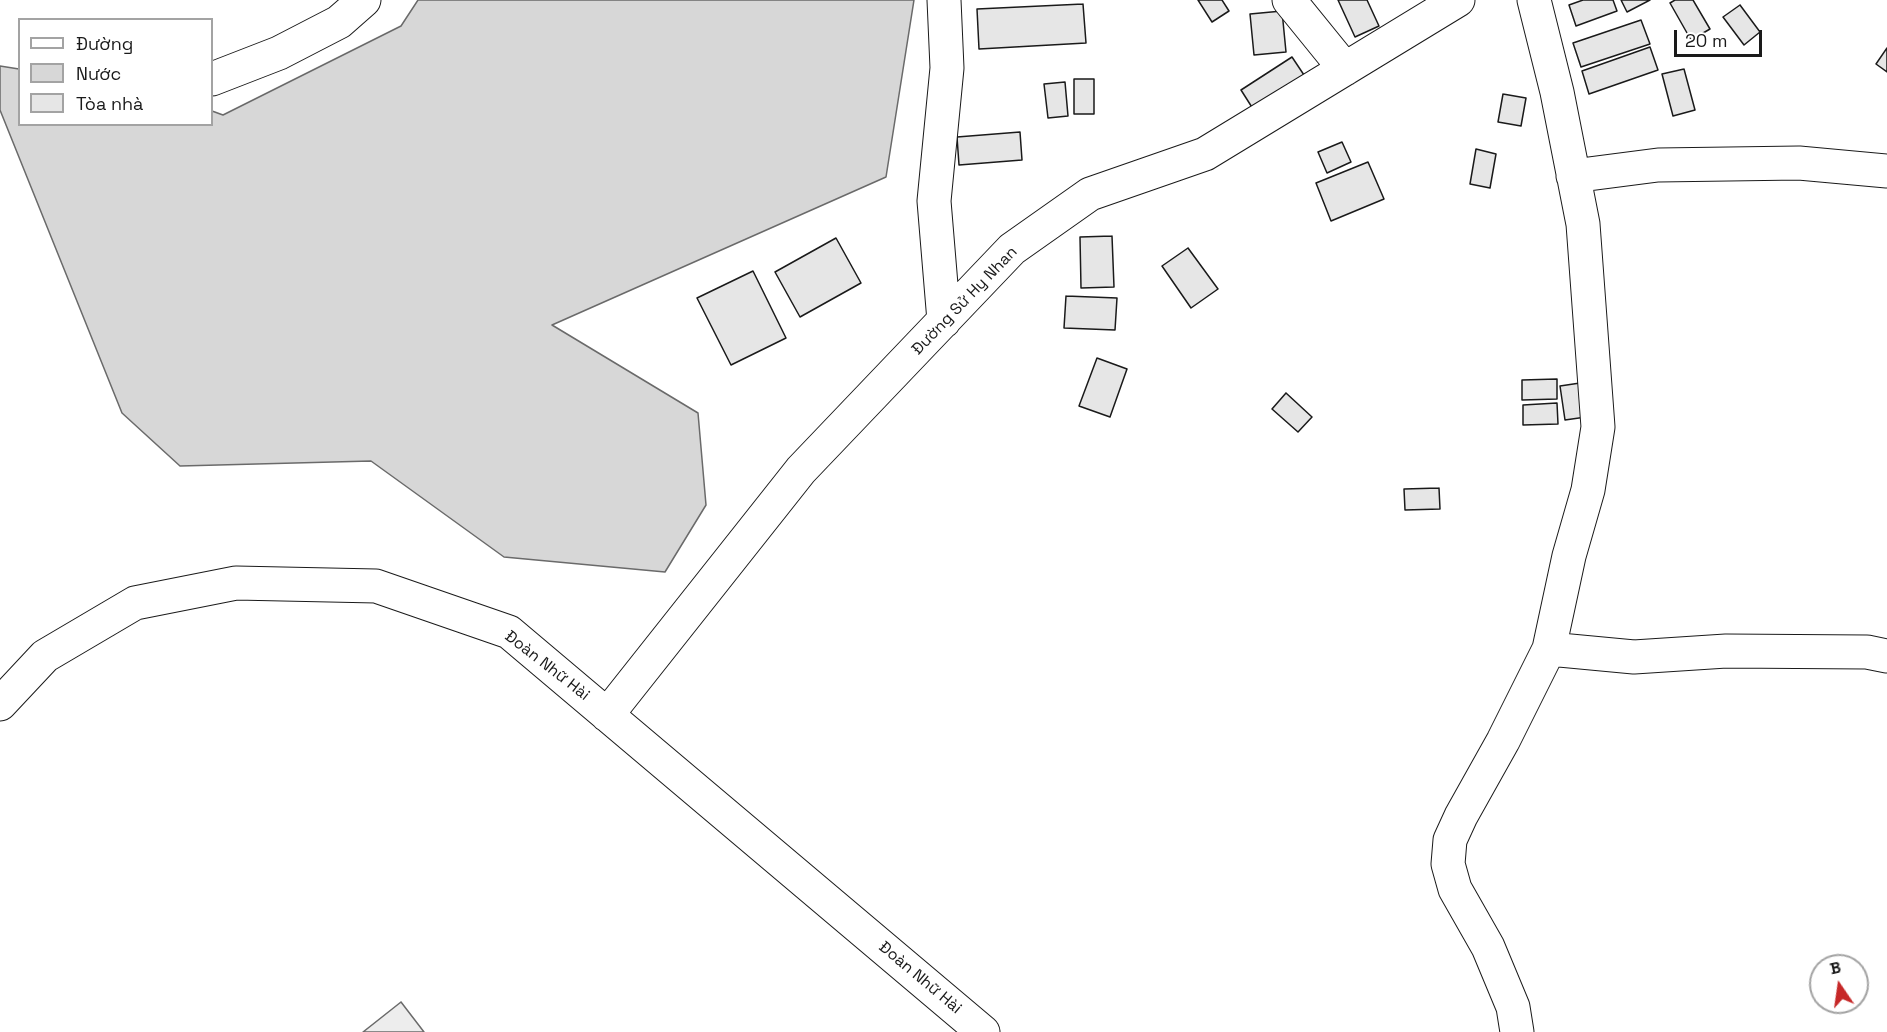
<!DOCTYPE html>
<meta charset="utf-8">
<style>
body{margin:0}
#map{position:relative;width:1887px;height:1032px;overflow:hidden;background:#fff;font-family:"Space Grotesk",sans-serif}
canvas{display:block}
.legend{position:absolute;left:18px;top:18px;width:195px;height:108px;box-sizing:border-box;background:#fff;border:2px solid #a3a3a3;margin:0;padding:8px 10px;list-style:none;font-size:18px;color:#1a1a1a}
.legend li{display:flex;align-items:center;gap:12px;height:30px}
.legend b{width:30px;border:2px solid #a3a3a3}
.north{position:absolute;left:1809px;top:954px;width:60px;height:60px;box-sizing:border-box;background:#fff;border:2px solid #a3a3a3;border-radius:50%;rotate:347deg;font-size:16px;font-weight:700;line-height:24px;text-align:center;color:#1a1a1a}
.north::after{content:'';display:block;margin:auto;width:21px;height:27px;background:#c62828;clip-path:polygon(50% 0,100% 100%,50% 72%,0 100%)}
.scale{position:absolute;left:1674px;top:30px;width:88px;height:27px;box-sizing:border-box;border:3px solid #1a1a1a;border-top:0;padding-left:8px;font-size:18px;line-height:21px;white-space:nowrap;color:#1a1a1a;-webkit-text-stroke:4px #fff;paint-order:stroke}
</style>
<div id="map">
<canvas width="1887" height="1032"></canvas>
<ul class="legend">
<li><b style="height:8px;background:#fff"></b>Đường</li>
<li><b style="height:16px;background:#d7d7d7"></b>Nước</li>
<li><b style="height:16px;background:#e6e6e6"></b>Tòa nhà</li>
</ul>
<div class="north">B</div>
<div class="scale">20 m</div>
</div>
<script>
const ctx = document.querySelector('canvas').getContext('2d');
ctx.lineJoin = 'round';
function paint(path, color) {
  ctx.fillStyle = color;
  ctx.fill(path, 'evenodd');
}
function poly(rows) {
  const path = new Path2D();
  for (const r of rows) {
    path.moveTo(r[0], r[1]);
    for (let i = 2; i < r.length; i += 2) path.lineTo(r[i], r[i + 1]);
  }
  return path;
}
function stroke(path, color, width, dash) {
  ctx.strokeStyle = color;
  ctx.lineWidth = width;
  ctx.lineCap = dash ? 'butt' : 'round';
  ctx.setLineDash(dash || []);
  ctx.stroke(path);
}
function drawText(font, color, halo, rows, align = 'center') {
  ctx.font = font + ' "Space Grotesk",sans-serif';
  ctx.lineWidth = 4.5;
  ctx.setLineDash([]);
  ctx.textBaseline = 'middle';
  ctx.strokeStyle = halo;
  ctx.fillStyle = color;
  for (const [text, x, y, turn = 0] of rows) {
    ctx.save();
    ctx.translate(x, y);
    ctx.rotate((+turn || 0) * Math.PI / 180);
    ctx.textAlign = isNaN(turn) ? turn : align;
    if (halo) ctx.strokeText(text, 0, 0);
    ctx.fillText(text, 0, 0);
    ctx.restore();
  }
}
const built = poly([
 [401,1002,424,1032,363,1032,401,1002]
]);
paint(built, '#ededed');
stroke(built, '#6a6a6a', 1.5);
const water = poly([
 [418,0,914,0,886,177,552,325,698,413,706,505,665,572,504,557,371,461,180,466,122,413,0,110,0,66,19,69,20,124,212,124,212,111,223,115,401,26,418,0]
]);
paint(water, '#d7d7d7');
stroke(water, '#6a6a6a', 1.5);
const building = poly([
 [1198,0,1222,0,1229,11,1212,22,1198,0],
 [1338,0,1367,0,1379,26,1355,37,1338,0],
 [1583,0,1613,0,1617,11,1576,26,1569,5,1583,0],
 [1621,0,1650,0,1627,12,1621,0],
 [1675,0,1693,0,1710,29,1691,40,1670,3,1675,0],
 [1083,4,1086,43,979,49,977,9,1083,4],
 [1740,5,1760,32,1744,45,1723,17,1740,5],
 [1282,11,1286,52,1254,55,1250,14,1282,11],
 [1641,20,1650,44,1581,67,1573,43,1641,20],
 [1650,47,1658,70,1589,94,1582,71,1650,47],
 [1887,48,1887,72,1876,64,1887,48],
 [1292,57,1306,78,1255,112,1241,90,1292,57],
 [1684,69,1695,110,1673,116,1662,74,1684,69],
 [1074,79,1094,79,1094,114,1074,114,1074,79],
 [1065,82,1068,116,1048,118,1044,84,1065,82],
 [1503,94,1526,98,1521,126,1498,122,1503,94],
 [1020,132,1022,160,959,165,957,137,1020,132],
 [1342,142,1351,162,1327,173,1318,152,1342,142],
 [1476,149,1496,154,1490,188,1470,184,1476,149],
 [1368,162,1384,199,1331,221,1316,183,1368,162],
 [1112,236,1114,287,1081,288,1080,237,1112,236],
 [836,238,861,283,800,317,775,272,836,238],
 [1188,248,1218,289,1191,308,1162,266,1188,248],
 [753,271,786,338,731,365,697,298,753,271],
 [1066,296,1117,298,1115,330,1064,328,1066,296],
 [1097,358,1127,369,1110,417,1079,406,1097,358],
 [1557,379,1557,399,1522,400,1522,380,1557,379],
 [1580,383,1586,417,1565,420,1560,386,1580,383],
 [1286,393,1312,417,1298,432,1272,409,1286,393],
 [1557,403,1558,424,1523,425,1523,405,1557,403],
 [1439,488,1440,509,1405,510,1404,489,1439,488]
]);
paint(building, '#e6e6e6');
stroke(building, '#1a1a1a', 1.5);
const minor = poly([
 [944,0,947,68,934,201,944,321],
 [1289,0,1345,69],
 [212,79,279,53,339,22,364,0],
 [1573,176,1658,165,1799,163,1887,171],
 [1549,649,1634,657,1726,651,1867,652,1887,656],
 [0,704,45,656,135,603,236,583,376,586,509,632,983,1032],
 [607,715,801,470,1012,249,1090,194,1205,154,1458,0],
 [1517,1032,1513,1007,1488,947,1455,889,1448,864,1450,840,1461,816,1503,741,1549,649,1569,556,1588,490,1598,427,1583,224,1557,92,1534,0]
]);
stroke(minor, '#1a1a1a', 35);
stroke(minor, '#fff', 33);
drawText('16px', '#1a1a1a', '#fff', [
 ["Đường Sử Hy Nhan",965,301,-46],
 ["Đoàn Nhữ Hài",547,666,38],
 ["Đoàn Nhữ Hài",920,978,40]
]);
</script>
